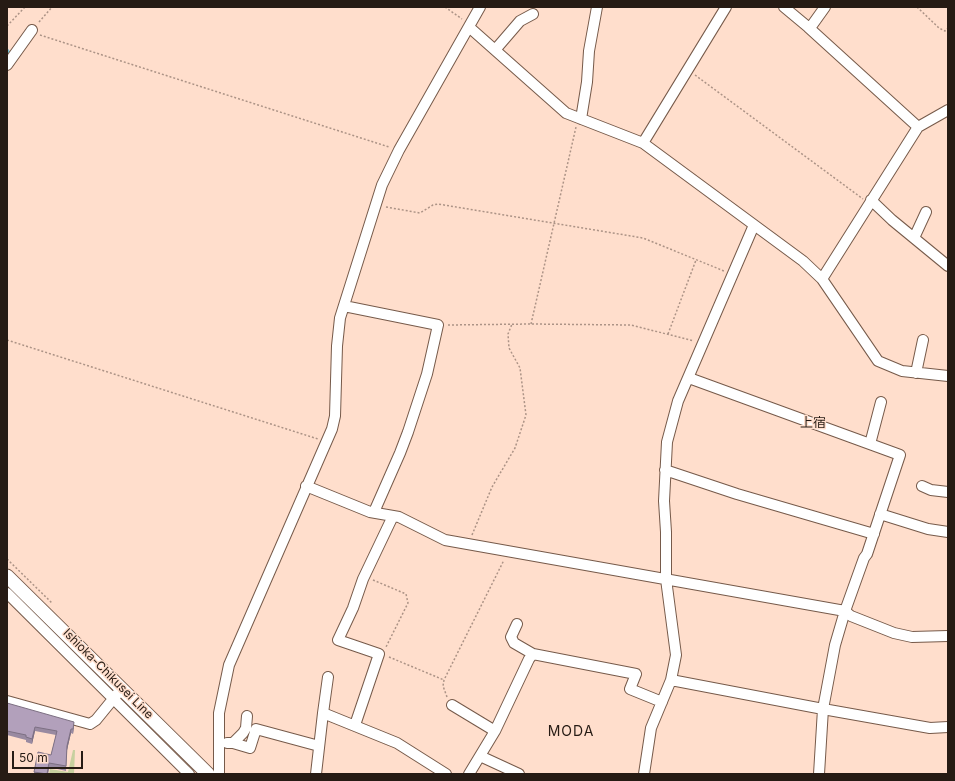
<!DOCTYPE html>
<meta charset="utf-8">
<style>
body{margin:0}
#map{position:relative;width:955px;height:781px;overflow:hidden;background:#ffdecc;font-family:Inter,sans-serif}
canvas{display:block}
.frame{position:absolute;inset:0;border:8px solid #261b14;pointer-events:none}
.scale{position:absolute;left:12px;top:751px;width:71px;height:18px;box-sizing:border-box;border:2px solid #261b14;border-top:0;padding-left:5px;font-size:12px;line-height:14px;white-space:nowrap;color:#261b14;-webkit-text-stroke:3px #ffdecc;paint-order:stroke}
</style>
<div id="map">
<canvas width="955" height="781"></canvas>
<div class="frame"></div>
<div class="scale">50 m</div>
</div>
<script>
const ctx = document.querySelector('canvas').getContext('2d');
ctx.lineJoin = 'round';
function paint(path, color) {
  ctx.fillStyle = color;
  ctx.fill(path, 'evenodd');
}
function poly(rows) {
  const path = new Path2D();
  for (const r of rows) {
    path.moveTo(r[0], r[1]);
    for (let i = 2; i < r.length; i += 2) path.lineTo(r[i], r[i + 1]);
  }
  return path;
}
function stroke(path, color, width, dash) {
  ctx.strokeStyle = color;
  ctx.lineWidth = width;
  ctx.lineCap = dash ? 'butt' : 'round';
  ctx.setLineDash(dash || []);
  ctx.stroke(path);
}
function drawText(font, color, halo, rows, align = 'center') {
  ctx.font = font + ' Inter,"Noto Sans JP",sans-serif';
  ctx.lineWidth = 3;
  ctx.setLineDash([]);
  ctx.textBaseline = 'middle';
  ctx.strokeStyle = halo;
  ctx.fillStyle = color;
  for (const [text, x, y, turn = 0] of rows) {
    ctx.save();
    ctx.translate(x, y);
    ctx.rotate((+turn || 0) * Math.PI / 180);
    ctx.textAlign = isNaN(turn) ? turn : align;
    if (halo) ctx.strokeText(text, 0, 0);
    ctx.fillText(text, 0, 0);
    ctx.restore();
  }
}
paint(poly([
 [73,750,75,750,74,774,49,774,50,769,68,772]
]), '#c7d09f');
stroke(poly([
 [7,50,10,54,8,56]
]), '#73c0d3', 3);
const minor = poly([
 [784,7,808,27,918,127],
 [469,27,566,113,643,143,803,261,822,279,878,361,902,371,948,376],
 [810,28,825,7],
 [495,50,520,21,533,14],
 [7,65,32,30],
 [581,119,587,82,589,51,597,7],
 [643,143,726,7],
 [871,200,892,220,948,266],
 [914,238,926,212],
 [822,279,918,127,948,110],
 [344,306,438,325,427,374,408,432,400,453,374,512],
 [916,373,923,340],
 [689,378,900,455,867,554,864,558,845,611,835,645,823,709,819,774],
 [870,444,881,402],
 [665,470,737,494,874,534],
 [306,486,370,512,399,517,445,540,845,611,851,616,894,633,912,637,948,636],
 [922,486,931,490,948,492],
 [880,514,928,529,948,532],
 [7,593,189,774],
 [517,624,511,637,514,643,533,654],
 [671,680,823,709,930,728,948,727],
 [7,701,90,724,96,720,118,693],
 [452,705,495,731],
 [323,713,397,743,446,774],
 [355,725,379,654,338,640,353,608,363,579,393,516],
 [227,743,233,743,243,733,246,728,247,716],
 [233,743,250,748,256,729,319,746],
 [480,756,519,774],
 [219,774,219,713,229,665,332,429,335,416,337,346,340,318,382,185,399,150,480,7],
 [316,774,323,713,328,677],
 [469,774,495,731,529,659,533,654,636,674,630,689,662,702],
 [644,774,651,728,671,680,676,655,666,579,666,532,664,501,667,442,678,401,754,225]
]);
const major = poly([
 [7,576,208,774]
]);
stroke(minor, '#765a4a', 12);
stroke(major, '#765a4a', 15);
stroke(poly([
 [445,7,462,19],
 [917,7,939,28,945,31,948,28],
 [39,22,52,7],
 [7,26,25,7],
 [40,35,389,147],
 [695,75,863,199],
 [386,207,420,213,433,205,438,204,643,238,724,271],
 [531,324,576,127],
 [448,325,531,324,631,325,694,341],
 [668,334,696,260],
 [7,340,318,439],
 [472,535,492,487,515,448,526,415,520,368,509,348,508,334,512,324],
 [7,559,52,603],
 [373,580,406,594,408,603,386,647],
 [389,657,444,680],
 [447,697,443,686,444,680,504,560]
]), '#ac9386', 1.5, [2, 2]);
stroke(minor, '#fff', 10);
stroke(major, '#fff', 13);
paint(poly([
 [7,703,74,726,73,734,71,733,67,750,66,771,49,767,48,774,34,774,34,772,51,755,56,735,35,731,32,744,26,742,26,740,7,735]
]), '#998aa1');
paint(poly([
 [74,722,74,726,73,734,73,729],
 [35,727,35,731,32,744,32,739],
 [71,729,71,733,67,750,66,771,67,746],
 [49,763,49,767,48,774,47,774]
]), '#7d7083');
const building = poly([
 [7,703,74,722,73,729,71,729,67,746,66,766,49,763,47,774,34,772,38,752,51,755,57,731,35,727,32,739,26,737,26,735,7,731,7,703]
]);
paint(building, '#b2a0bb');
stroke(building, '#7d7083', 1);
drawText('12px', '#261b14', '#ffdecc', [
 ["Ishioka-Chikusei Line",108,674,45]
]);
drawText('13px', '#261b14', '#ffdecc', [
 ["上宿",813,423]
]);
ctx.letterSpacing = '1px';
drawText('14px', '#261b14', '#ffdecc', [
 ["MODA",571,732]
]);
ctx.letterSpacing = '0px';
</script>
